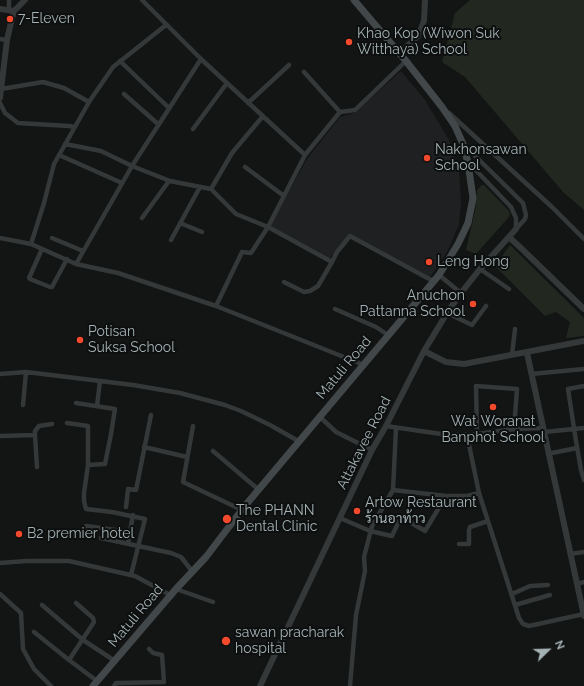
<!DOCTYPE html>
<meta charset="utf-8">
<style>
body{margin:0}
#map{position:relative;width:584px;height:686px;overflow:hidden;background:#131414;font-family:Raleway,sans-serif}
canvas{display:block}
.north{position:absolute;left:528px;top:630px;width:40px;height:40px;-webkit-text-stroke:3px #0e0f0f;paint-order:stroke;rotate:67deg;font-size:11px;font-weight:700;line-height:16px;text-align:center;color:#a4b2b5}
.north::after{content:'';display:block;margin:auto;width:14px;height:18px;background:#a4b2b5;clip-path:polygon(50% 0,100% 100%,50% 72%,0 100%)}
</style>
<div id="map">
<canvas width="584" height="686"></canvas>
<div class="north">N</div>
</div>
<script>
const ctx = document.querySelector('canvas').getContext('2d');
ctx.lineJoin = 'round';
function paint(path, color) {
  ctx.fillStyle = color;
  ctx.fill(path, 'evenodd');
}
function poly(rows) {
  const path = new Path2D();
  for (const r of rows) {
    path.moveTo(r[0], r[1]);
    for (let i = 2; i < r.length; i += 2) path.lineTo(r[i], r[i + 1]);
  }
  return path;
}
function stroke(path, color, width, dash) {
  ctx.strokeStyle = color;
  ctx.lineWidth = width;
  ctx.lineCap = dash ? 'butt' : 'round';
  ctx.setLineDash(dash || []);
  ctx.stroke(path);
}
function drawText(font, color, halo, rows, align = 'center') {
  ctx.font = font + ' Raleway,Sarabun,sans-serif';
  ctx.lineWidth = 4;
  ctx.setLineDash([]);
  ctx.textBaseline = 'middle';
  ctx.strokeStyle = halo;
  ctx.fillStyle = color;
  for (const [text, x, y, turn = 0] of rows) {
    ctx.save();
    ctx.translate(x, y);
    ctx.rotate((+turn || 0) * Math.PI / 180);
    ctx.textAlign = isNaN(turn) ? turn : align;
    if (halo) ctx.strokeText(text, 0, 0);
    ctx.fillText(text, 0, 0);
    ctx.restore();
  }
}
paint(poly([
 [401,71,425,100,449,140,459,170,461,202,459,225,447,252,430,277,350,234,329,259,269,227,307,159,340,117,354,113]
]), '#1f2021');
paint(poly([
 [470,0,584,0,584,210,563,192,465,77,442,62,455,13],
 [482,185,484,185,508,210,510,213,509,217,476,254,466,250,475,211,477,190],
 [510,245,584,318,584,336,566,338,570,322,556,312,545,316,495,266]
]), '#22271f');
stroke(poly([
 [142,0,201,59,305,155],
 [9,10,9,0],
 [0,39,7,40],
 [120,61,169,108],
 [304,72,340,112],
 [1,89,43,82,64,88,89,102],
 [124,94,158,124],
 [0,103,5,113,18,123,69,126,75,127],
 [248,103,289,65],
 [449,113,552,207,584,239],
 [193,129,227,83],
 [65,144,101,151,132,166,170,181,211,189,236,214,268,227,332,262,337,252,350,236,433,281],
 [464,145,523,203,526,215,525,219,516,229],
 [59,155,122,183],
 [469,163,511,207,516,218,516,229],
 [245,167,284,196],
 [211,189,232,153,263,116],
 [142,218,169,181],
 [180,223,202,232],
 [0,238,31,244,76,264,118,273,216,306,364,365],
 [52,238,83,251],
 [171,240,200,187],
 [31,244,44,203,54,164,89,102,113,67,166,25],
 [42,249,29,278,30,279,50,287,52,287,67,259],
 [76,264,132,166,201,59],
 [480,269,509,289],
 [439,275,461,293],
 [284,282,304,292,310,291,318,286,332,262],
 [216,306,242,252,251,253,268,227,305,155,340,112,355,110,406,61],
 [335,309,376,327,388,335],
 [447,313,472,325,486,306],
 [512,355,515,329],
 [0,374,26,372,51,375,133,385,180,393,225,405,241,411,270,425,300,442],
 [531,374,584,369],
 [584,386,568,389,576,441,581,470,584,480],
 [76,403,115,409,111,434,105,464,88,465],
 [23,405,26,372],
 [97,406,100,381],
 [320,417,336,432,372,450],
 [67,423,88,426,88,465,84,493,84,501,86,509,112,512,145,519,131,575],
 [193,426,183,482,242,510],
 [386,426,448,435,477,434,514,429,543,428],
 [544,432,584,428],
 [477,434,476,386,517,389,514,429],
 [35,435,37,467],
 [467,435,479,493,519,618,523,624,529,626,584,614],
 [0,436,35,435,35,431,39,426,52,424],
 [144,447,187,457],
 [213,451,259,490],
 [552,453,577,448],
 [393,490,446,496],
 [126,507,128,489,136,490,151,415],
 [340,518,370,531,392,536,401,517,425,531,446,496,467,496,479,493],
 [86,526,130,532],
 [101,538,171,553,181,557,192,571],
 [128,543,133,515],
 [459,544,469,544,469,530,470,527,488,521],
 [570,554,584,552],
 [0,563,26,561,69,561,135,576,172,596],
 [577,584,584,582],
 [176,589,213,602],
 [0,594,21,613,23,649,34,669,51,686],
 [512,594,530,586,548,585],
 [76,603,93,618,94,622,69,660,97,681],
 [42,605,83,640,115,661],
 [515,605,550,595],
 [34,632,69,660],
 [114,686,116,683,119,683,164,682,162,655,153,653,149,649],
 [350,686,356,615,365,571,364,557,372,526,393,490,396,428]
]), '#343839', 4.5);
stroke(poly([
 [0,9,14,11],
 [400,53,418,36,424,21,425,0],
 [0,98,7,40,12,18,14,11,25,0],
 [509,237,523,250,584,309],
 [424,351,446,362,464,364,584,341],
 [527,353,584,616],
 [260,686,372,450,386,426,424,351,447,313,461,293,480,269,516,229]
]), '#343839', 6);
stroke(poly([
 [93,686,176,589,206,557,244,507,439,275,458,244,468,223,473,198,468,163,463,144,455,126,442,107,406,61,354,0]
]), '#424849', 7);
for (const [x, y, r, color] of [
 [10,19,4,"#f3492c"],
 [349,42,4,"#f3492c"],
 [427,158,4,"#f3492c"],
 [429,262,4,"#f3492c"],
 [473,304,4,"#f3492c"],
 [80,340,4,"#f3492c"],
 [493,407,4,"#f3492c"],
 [357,511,4,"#f3492c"],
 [227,519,5,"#f3492c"],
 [19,534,4,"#f3492c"],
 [226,641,5,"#f3492c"]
]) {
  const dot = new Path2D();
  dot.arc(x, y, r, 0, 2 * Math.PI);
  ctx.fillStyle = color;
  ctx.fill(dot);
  stroke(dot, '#0e0f0f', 1.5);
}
drawText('14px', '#a4b2b5', '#0e0f0f', [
 ["7-Eleven",18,19],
 ["Khao Kop (Wiwon Suk",357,34],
 ["Witthaya) School",357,50],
 ["Nakhonsawan",435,150],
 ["School",435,166],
 ["Leng Hong",437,262],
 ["Anuchon",465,296,"right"],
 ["Pattanna School",465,312,"right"],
 ["Potisan",88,332],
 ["Suksa School",88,348],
 ["Wat Woranat",493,422,"center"],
 ["Banphot School",493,438,"center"],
 ["Artow Restaurant",365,503],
 ["ร้านอาท้าว",365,519],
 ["The PHANN",236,511],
 ["Dental Clinic",236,527],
 ["B2 premier hotel",27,534],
 ["sawan pracharak",235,633],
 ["hospital",235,649]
], 'left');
drawText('14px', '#a4b2b5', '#0e0f0f', [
 ["Matuli Road",344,368,-50],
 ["Attakavee Road",364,443,-63],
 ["Matuli Road",136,616,-50]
]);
</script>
